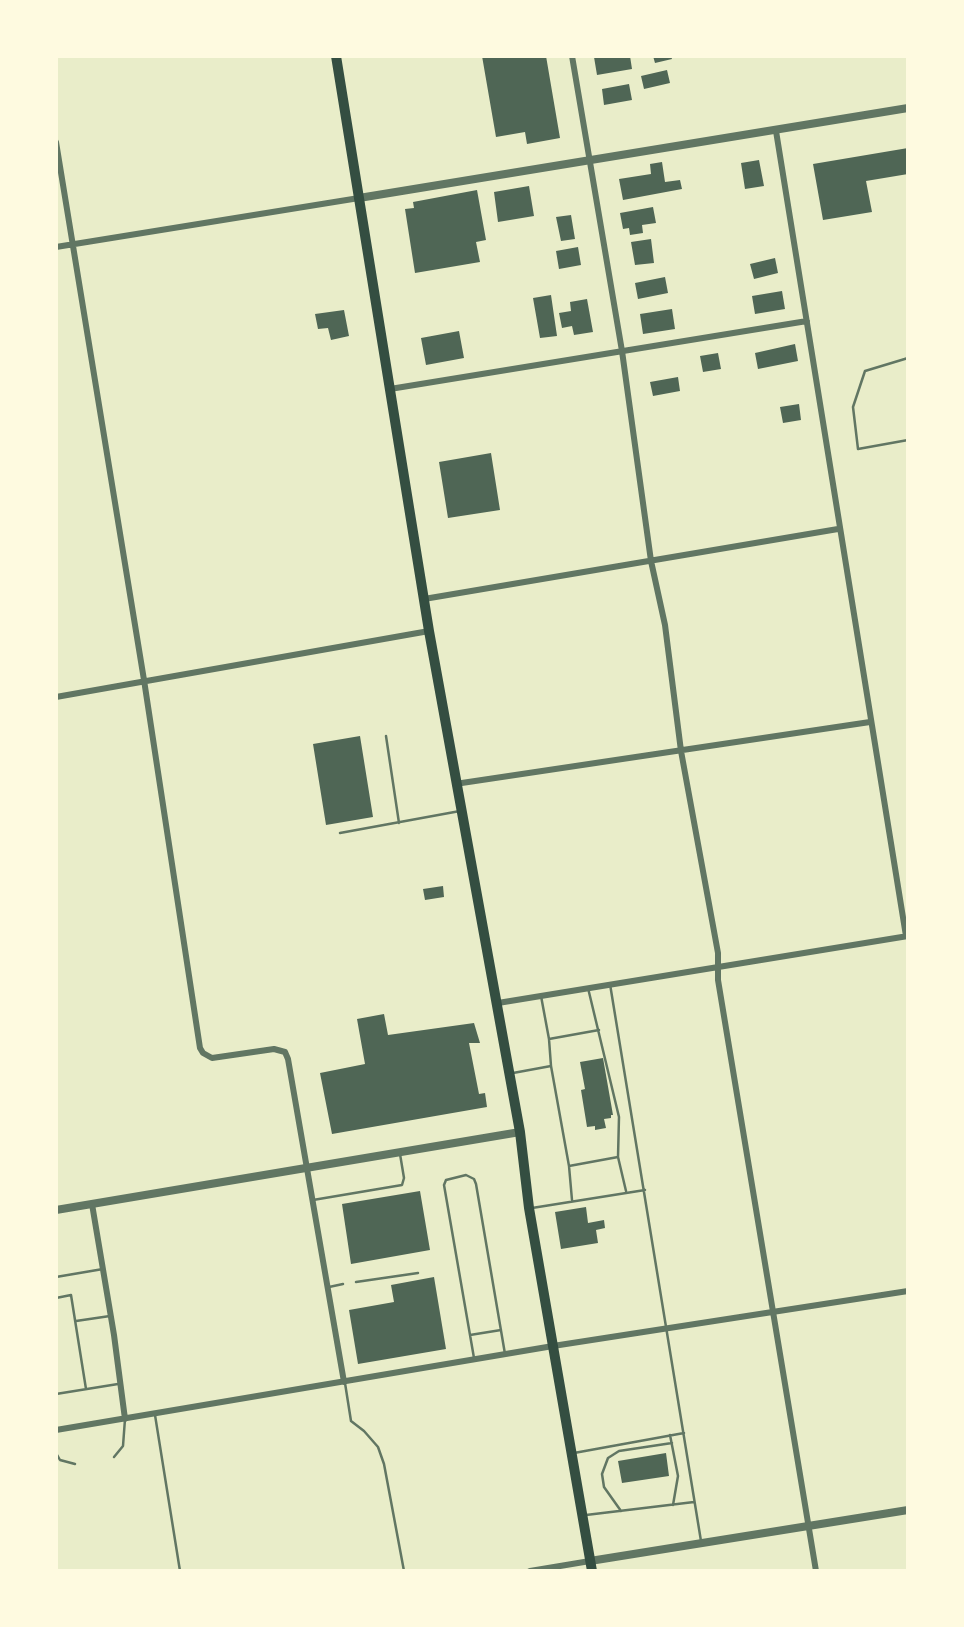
<!DOCTYPE html>
<style>
body{margin:0}
#map{position:relative;width:964px;height:1627px;overflow:hidden;background:#e9edc9;font-family:"Libre Baskerville",serif}
canvas{display:block}
.frame{position:absolute;inset:0;border:58px solid #fefae0;pointer-events:none}
</style>
<div id="map">
<canvas width="964" height="1627"></canvas>
<div class="frame"></div>
</div>
<script>
const ctx = document.querySelector('canvas').getContext('2d');
ctx.lineJoin = 'round';
function paint(path, color) {
  ctx.fillStyle = color;
  ctx.fill(path, 'evenodd');
}
function poly(rows) {
  const path = new Path2D();
  for (const r of rows) {
    path.moveTo(r[0], r[1]);
    for (let i = 2; i < r.length; i += 2) path.lineTo(r[i], r[i + 1]);
  }
  return path;
}
function stroke(path, color, width, dash) {
  ctx.strokeStyle = color;
  ctx.lineWidth = width;
  ctx.lineCap = dash ? 'butt' : 'round';
  ctx.setLineDash(dash || []);
  ctx.stroke(path);
}
paint(poly([
 [482,56,546,56,560,138,527,144,525,132,496,137],
 [602,56,630,56,632,69,597,75,594,57],
 [653,56,671,56,672,59,655,63],
 [667,70,670,83,644,89,641,76],
 [629,84,632,100,604,105,602,89],
 [908,148,908,174,866,181,872,212,823,220,813,164],
 [759,160,764,186,745,189,741,163],
 [662,162,665,182,680,180,682,189,623,200,619,179,651,174,650,164],
 [529,186,534,216,498,222,494,192],
 [477,190,486,240,476,242,480,262,415,273,405,209,414,208,413,202],
 [653,207,656,223,642,225,643,233,630,235,629,228,623,229,620,213],
 [571,215,575,239,561,241,556,217],
 [651,239,654,263,635,265,631,242],
 [578,247,581,265,559,269,556,251],
 [775,258,778,273,754,279,750,264],
 [665,277,668,293,638,299,635,283],
 [782,291,785,309,755,314,752,296],
 [551,295,557,336,540,338,533,298],
 [587,299,593,332,574,335,572,326,562,328,559,313,571,311,570,302],
 [672,309,675,329,643,334,640,314],
 [344,310,349,336,331,340,328,328,318,329,315,314],
 [459,331,464,358,426,365,421,338],
 [795,344,798,361,758,369,755,353],
 [718,353,721,369,703,372,700,356],
 [678,377,680,391,653,396,650,382],
 [799,404,801,420,783,423,780,407],
 [491,453,500,510,448,518,439,462],
 [360,736,373,817,326,825,313,744],
 [443,886,444,897,425,900,423,889],
 [384,1014,388,1035,474,1023,480,1043,469,1043,479,1094,485,1093,487,1107,332,1134,320,1073,365,1064,357,1019],
 [603,1058,613,1115,611,1115,611,1118,604,1119,606,1128,595,1130,595,1126,587,1127,581,1090,585,1089,580,1062],
 [420,1191,430,1250,351,1264,342,1204],
 [586,1207,588,1223,604,1220,605,1228,596,1230,598,1243,561,1249,555,1212],
 [434,1277,446,1349,358,1364,349,1310,394,1302,391,1285],
 [666,1453,669,1476,622,1483,618,1461]
]), '#4f6655');
stroke(poly([
 [908,358,865,371,853,407,858,449,908,440],
 [386,736,399,823],
 [340,833,460,811],
 [610,984,701,1541],
 [588,988,619,1117,618,1157,626,1191],
 [549,1039,599,1030],
 [551,1066,569,1166],
 [513,1073,551,1066,549,1039,541,996],
 [313,1200,402,1185,404,1178,400,1154],
 [572,1200,569,1166,618,1157],
 [532,1208,645,1190],
 [56,1277,103,1269],
 [356,1282,418,1273],
 [329,1287,343,1284],
 [56,1298,71,1295,86,1389],
 [76,1321,110,1316],
 [470,1335,501,1330],
 [474,1358,444,1185,446,1180,466,1175,474,1179,476,1184,505,1354],
 [345,1383,351,1421,364,1431,378,1447,384,1464,404,1571],
 [56,1394,118,1384],
 [155,1415,180,1571],
 [670,1435,678,1476,673,1505],
 [56,1453,60,1460,75,1464],
 [574,1453,684,1433],
 [114,1457,123,1446,125,1419],
 [621,1511,604,1487,602,1474,608,1458,619,1451,672,1443],
 [586,1515,694,1502]
]), '#617663', 2.5);
stroke(poly([
 [572,56,622,351,651,561,665,625,681,751,718,953,718,980,816,1571],
 [776,131,906,936],
 [56,142,144,680,200,1048,203,1053,212,1058,274,1049,285,1052,288,1059,344,1382],
 [56,247,359,198],
 [390,389,807,321],
 [424,599,838,529],
 [56,697,429,631],
 [455,784,870,722],
 [498,1003,908,936],
 [92,1204,114,1335,125,1419],
 [56,1430,553,1346,908,1291],
 [530,1571,590,1561]
]), '#617663', 6);
stroke(poly([
 [359,198,908,108],
 [56,1210,520,1132],
 [590,1561,908,1510]
]), '#617663', 8);
stroke(poly([
 [336,56,429,631,520,1132,529,1208,592,1571]
]), '#344e41', 10);
</script>
